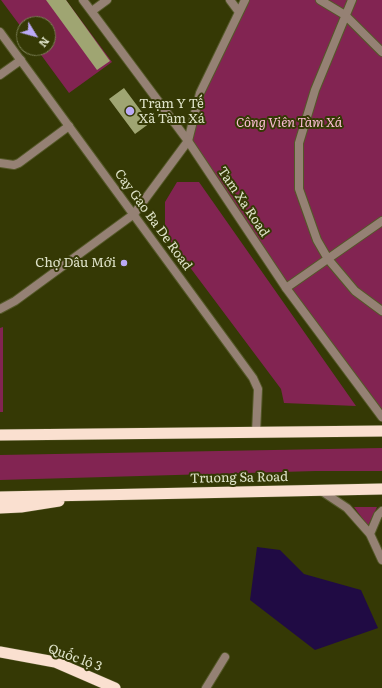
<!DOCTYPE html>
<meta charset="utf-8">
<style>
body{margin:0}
#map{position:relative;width:382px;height:688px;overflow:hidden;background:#353905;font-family:Literata,serif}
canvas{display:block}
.north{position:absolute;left:16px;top:16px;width:40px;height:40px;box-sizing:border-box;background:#353905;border:1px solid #797d53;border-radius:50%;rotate:127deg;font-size:11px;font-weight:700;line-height:16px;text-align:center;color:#dfe3c9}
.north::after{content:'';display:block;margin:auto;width:14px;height:18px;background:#bbaaf6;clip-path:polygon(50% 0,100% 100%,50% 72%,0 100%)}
</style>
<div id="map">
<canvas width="382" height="688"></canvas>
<div class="north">N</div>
</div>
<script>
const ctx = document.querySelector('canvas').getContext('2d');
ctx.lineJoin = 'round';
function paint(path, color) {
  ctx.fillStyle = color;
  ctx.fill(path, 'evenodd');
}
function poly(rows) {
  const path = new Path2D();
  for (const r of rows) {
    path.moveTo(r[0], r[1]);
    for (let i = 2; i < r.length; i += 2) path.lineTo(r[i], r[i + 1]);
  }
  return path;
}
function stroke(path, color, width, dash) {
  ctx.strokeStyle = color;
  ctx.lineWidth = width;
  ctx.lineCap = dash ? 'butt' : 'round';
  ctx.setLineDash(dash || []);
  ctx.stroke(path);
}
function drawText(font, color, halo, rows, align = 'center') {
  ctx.font = font + ' Literata,serif';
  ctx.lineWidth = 4;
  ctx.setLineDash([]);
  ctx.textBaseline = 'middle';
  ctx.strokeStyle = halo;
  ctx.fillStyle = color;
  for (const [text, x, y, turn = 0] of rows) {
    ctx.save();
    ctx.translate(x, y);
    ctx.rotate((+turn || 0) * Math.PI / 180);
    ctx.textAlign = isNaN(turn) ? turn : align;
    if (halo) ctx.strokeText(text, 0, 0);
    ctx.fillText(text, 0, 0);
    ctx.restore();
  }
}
paint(poly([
 [1,0,66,0,112,62,69,93,36,48,48,48,48,24,24,24,24,31],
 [246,0,382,0,382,412,379,413,188,141,200,93],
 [177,182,199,182,356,406,284,403,281,389,165,234,165,202],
 [3,327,3,412,0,412,0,328],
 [382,448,382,471,316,471,0,480,0,455],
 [354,507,377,507,368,526]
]), '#822452');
paint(poly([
 [257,547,280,550,304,574,361,590,378,628,315,650,250,600]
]), '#200b44');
paint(poly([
 [46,0,66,0,110,61,97,70],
 [124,88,150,123,135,134,109,99]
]), '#9fa572');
const minor = poly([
 [230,0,239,12],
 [320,0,345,15,382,52],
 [352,0,315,90,299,143,299,189,317,240,328,259,355,291,382,311],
 [92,11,107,0],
 [0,75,21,60],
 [0,163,14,165,19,163,69,126],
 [286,288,382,221],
 [0,309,15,301,134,214,188,141,200,93,245,0],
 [320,490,347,508,370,534,382,560],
 [370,534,378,515,382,511],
 [206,688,225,657]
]);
const tertiary = poly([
 [83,0,188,141,286,288,382,417],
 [0,32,253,378,258,389,256,433]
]);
const trunk = poly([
 [0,435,382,431],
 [0,497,382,489],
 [0,508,21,507,59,501],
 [0,652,55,662,115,688]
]);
stroke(minor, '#545828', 10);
stroke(tertiary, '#545828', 10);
stroke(trunk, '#545828', 12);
stroke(minor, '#958174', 8);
stroke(tertiary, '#958174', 8);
stroke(trunk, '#fae0d0', 11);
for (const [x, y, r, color] of [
 [130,111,5,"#bbaaf6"],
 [124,263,4,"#bbaaf6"]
]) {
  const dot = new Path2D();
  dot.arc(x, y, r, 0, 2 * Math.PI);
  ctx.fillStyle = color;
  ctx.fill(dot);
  stroke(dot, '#353905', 1.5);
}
drawText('13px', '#dfe3c9', '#353905', [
 ["Trạm Y Tế",139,104],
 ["Xã Tàm Xá",139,119],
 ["Chợ Dâu Mới",116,263,"right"]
], 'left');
drawText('italic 13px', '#fdbed6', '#353905', [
 ["Công Viên Tàm Xá",289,123]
]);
drawText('13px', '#dfe3c9', '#353905', [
 ["Tam Xa Road",243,202,56],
 ["Cay Gao Ba De Road",153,220,54],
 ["Truong Sa Road",239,478,-1],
 ["Quốc lộ 3",75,658,20]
]);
</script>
